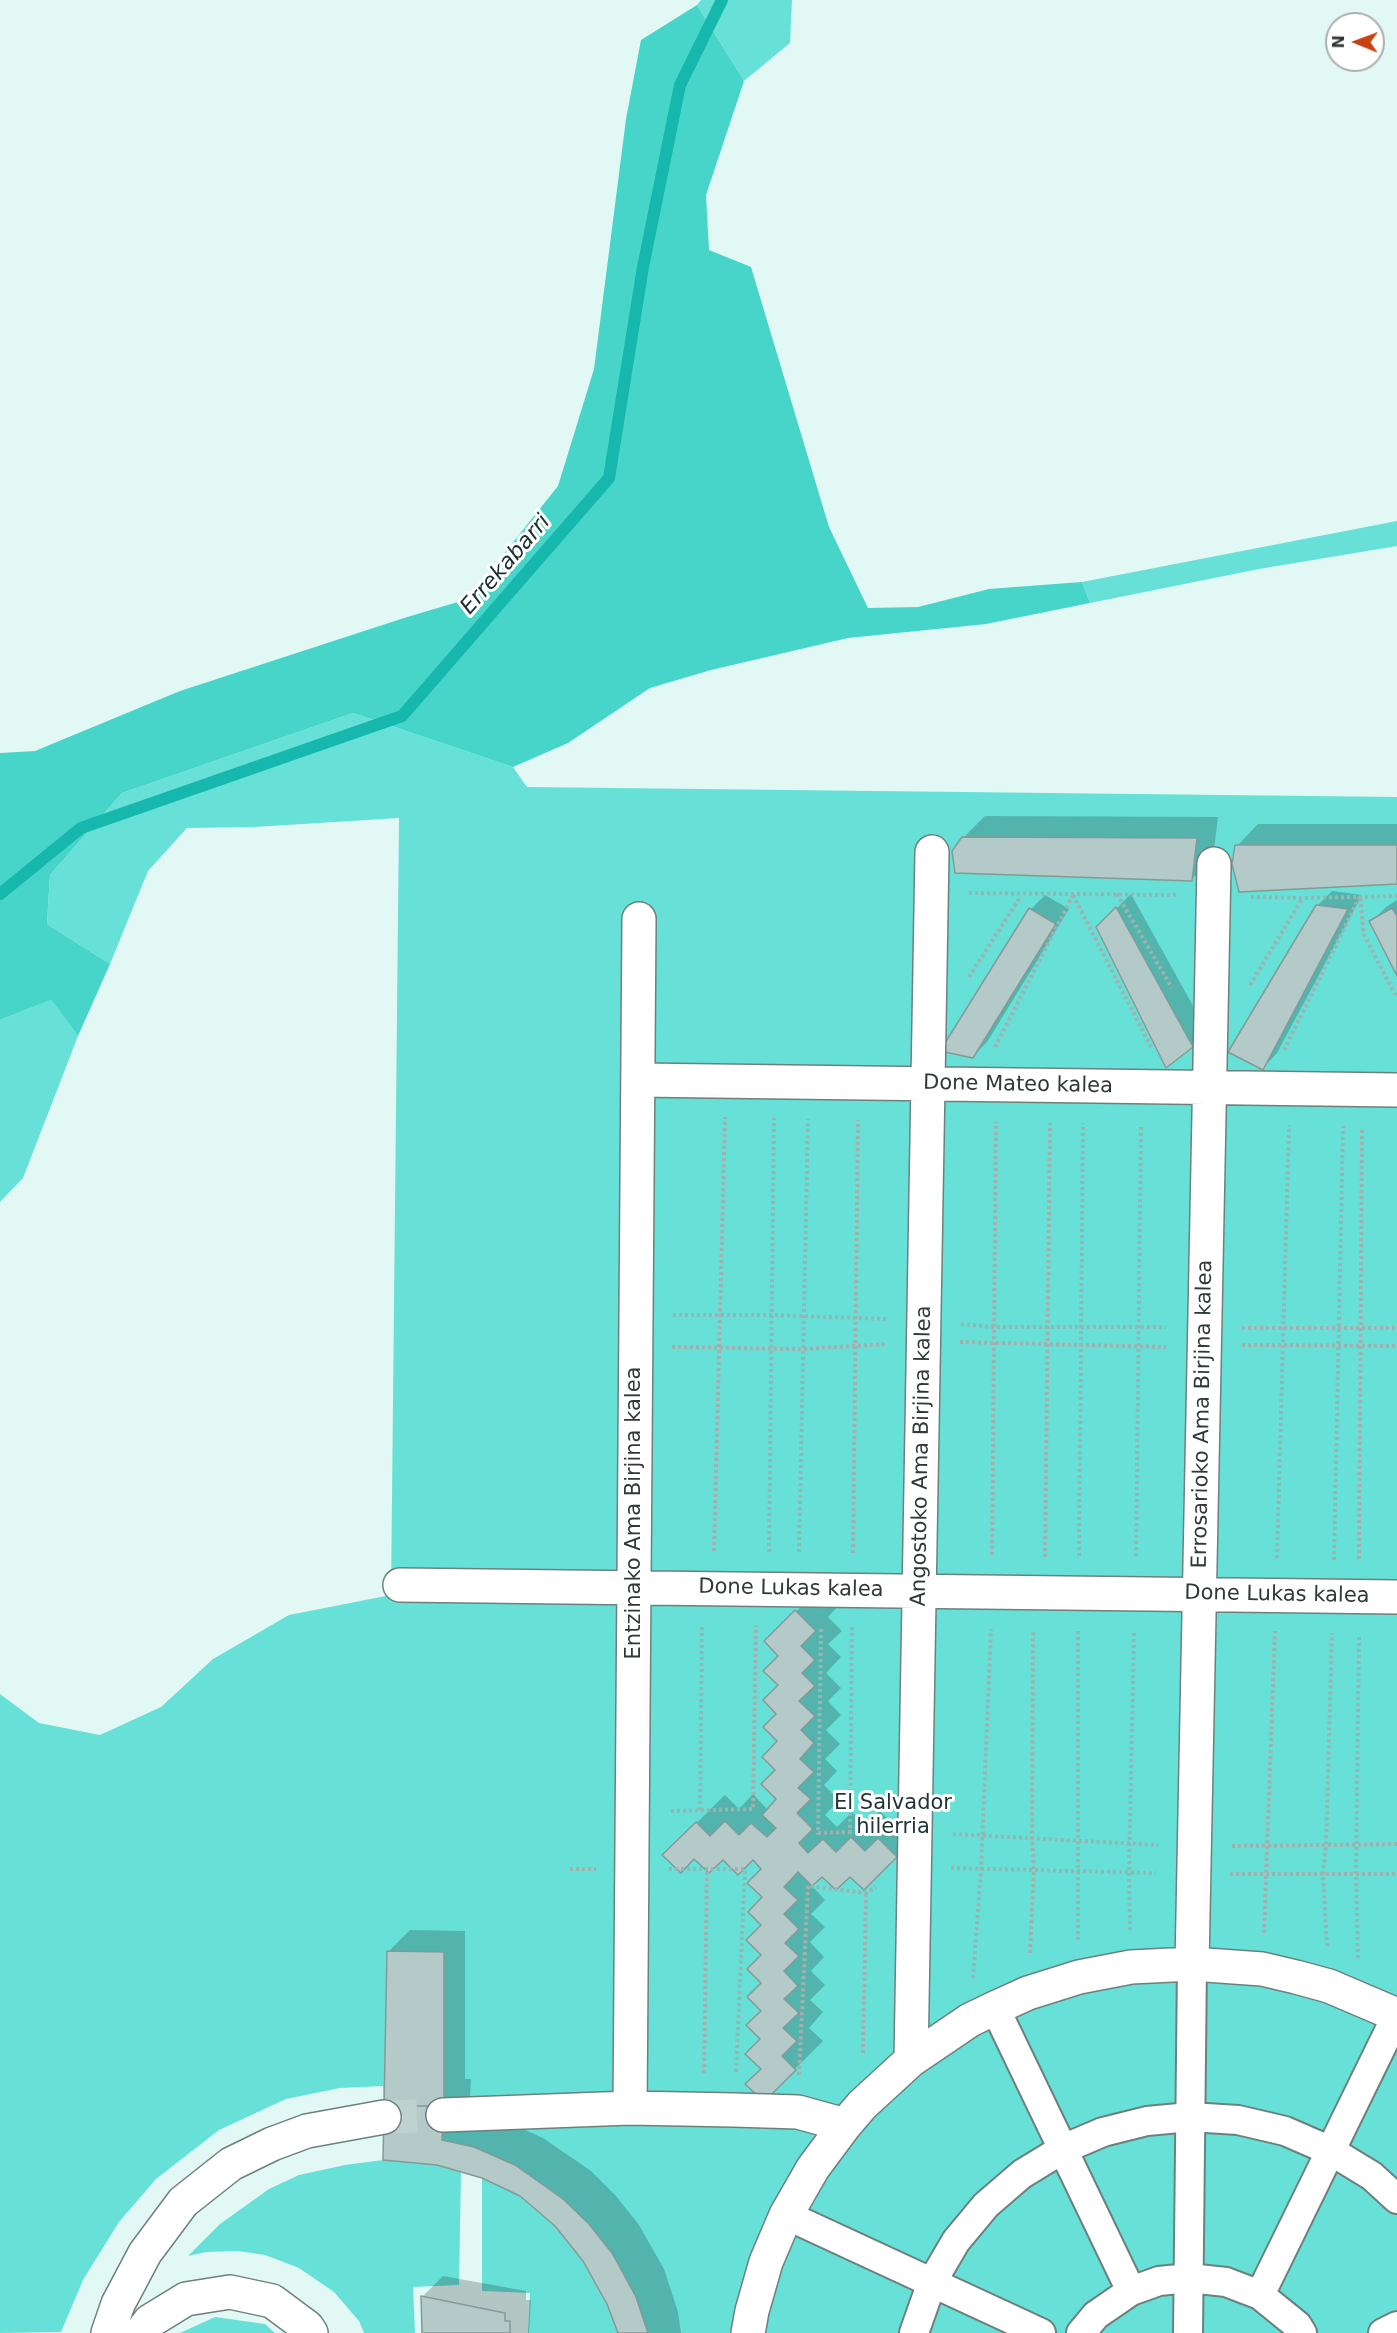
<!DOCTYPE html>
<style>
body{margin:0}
#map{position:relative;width:1397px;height:2333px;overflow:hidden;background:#e1f8f5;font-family:"DejaVu Sans",sans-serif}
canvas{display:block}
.north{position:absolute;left:1325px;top:12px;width:60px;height:60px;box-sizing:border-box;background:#fff;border:2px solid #acb0af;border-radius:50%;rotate:271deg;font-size:16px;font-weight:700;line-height:24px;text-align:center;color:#303937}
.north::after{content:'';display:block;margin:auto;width:21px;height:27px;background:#c8410e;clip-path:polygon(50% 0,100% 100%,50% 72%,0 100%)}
</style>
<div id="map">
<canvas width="1397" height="2333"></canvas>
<div class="north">N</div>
</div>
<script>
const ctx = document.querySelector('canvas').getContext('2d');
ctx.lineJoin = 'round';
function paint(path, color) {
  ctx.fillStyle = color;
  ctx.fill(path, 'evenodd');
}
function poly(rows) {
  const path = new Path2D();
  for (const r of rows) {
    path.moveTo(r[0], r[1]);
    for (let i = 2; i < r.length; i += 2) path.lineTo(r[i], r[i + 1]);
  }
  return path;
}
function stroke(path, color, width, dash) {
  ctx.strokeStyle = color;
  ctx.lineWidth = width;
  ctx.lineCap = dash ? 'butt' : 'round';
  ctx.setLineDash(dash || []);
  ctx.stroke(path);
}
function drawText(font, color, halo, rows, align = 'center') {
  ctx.font = font + ' "DejaVu Sans",sans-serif';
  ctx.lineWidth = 6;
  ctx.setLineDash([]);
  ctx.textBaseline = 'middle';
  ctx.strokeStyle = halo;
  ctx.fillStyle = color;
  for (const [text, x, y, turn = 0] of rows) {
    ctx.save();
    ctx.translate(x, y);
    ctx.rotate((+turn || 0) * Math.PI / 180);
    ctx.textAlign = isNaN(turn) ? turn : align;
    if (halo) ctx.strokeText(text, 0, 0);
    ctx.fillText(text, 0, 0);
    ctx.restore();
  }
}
paint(poly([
 [701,0,792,0,790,43,744,81,697,5],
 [1397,521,1397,546,1259,569,1090,603,1082,582],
 [353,713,513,767,527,787,1397,797,1397,2333,648,2333,636,2297,612,2253,589,2224,563,2199,515,2165,474,2147,423,2135,384,2106,383,2086,340,2088,286,2099,219,2130,156,2179,119,2222,83,2280,61,2332,0,2333,0,1694,39,1723,100,1735,161,1707,213,1659,289,1615,391,1595,399,818,254,827,187,828,148,871,110,964,47,924,50,875,122,793],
 [51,1000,78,1036,23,1178,0,1202,0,1020],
 [383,2160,437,2165,461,2172,459,2285,413,2287,415,2333,364,2333,359,2321,334,2292,299,2268,265,2255,238,2251,206,2252,188,2256,220,2224,269,2189,299,2175,345,2165],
 [482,2178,520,2196,555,2226,583,2261,607,2304,618,2333,528,2333,530,2293,482,2291],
 [215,2317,265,2324,275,2333,180,2333]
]), '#67e1d7');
paint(poly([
 [697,5,744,81,706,195,709,250,751,267,829,527,868,608,918,607,989,589,1082,582,1090,603,986,624,848,638,711,670,650,688,568,743,513,767,353,713,122,793,50,875,47,924,110,964,78,1036,51,1000,0,1020,0,753,35,751,180,691,404,618,468,599,558,486,594,369,626,119,641,40]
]), '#47d5ca');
paint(poly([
 [985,816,1218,817,1213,858,1192,879,963,838],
 [1258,824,1397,824,1397,883,1237,846],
 [1332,891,1362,895,1277,1053,1263,1068,1317,906],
 [1131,894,1207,1031,1167,1066,1098,927],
 [1045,895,1069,909,987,1042,972,1057,1031,909],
 [1397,900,1397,973,1371,922,1386,907],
 [824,1584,842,1602,828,1617,842,1631,828,1644,841,1657,826,1673,841,1688,828,1701,841,1715,826,1730,840,1744,825,1759,837,1771,824,1785,839,1800,825,1815,837,1827,852,1812,865,1825,880,1811,893,1824,906,1811,924,1828,864,1888,850,1875,822,1875,811,1885,825,1900,811,1914,825,1927,810,1942,824,1957,811,1971,825,1985,810,2000,823,2012,809,2028,823,2041,764,2100,762,2039,763,1869,753,1858,664,1855,725,1795,739,1809,753,1794,767,1809,778,1798,780,1656,766,1641],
 [410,1930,465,1931,465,2079,471,2079,469,2112,503,2120,543,2138,591,2171,616,2196,639,2225,664,2269,678,2312,681,2333,619,2333,608,2304,584,2261,556,2225,521,2195,483,2176,437,2164,388,1952],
 [443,2276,526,2291,526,2300,531,2300,529,2333,424,2333,422,2297]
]), '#0003');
stroke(poly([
 [0,894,81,828,402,716,609,478,643,267,680,85,722,0]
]), '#16b8ad', 12);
const building = poly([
 [962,837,1197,838,1192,881,955,873,952,851,962,837],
 [1235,845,1397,845,1397,884,1239,892,1232,864,1235,845],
 [1316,905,1348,909,1263,1070,1228,1052,1316,905],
 [1116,907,1193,1047,1166,1068,1096,927,1116,907],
 [1029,908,1056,924,973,1058,940,1051,1029,908],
 [1392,908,1397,916,1397,976,1369,921,1392,908],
 [795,1610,816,1631,801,1646,815,1660,802,1673,815,1686,799,1701,815,1716,801,1730,814,1743,800,1759,814,1772,798,1788,811,1799,797,1813,813,1829,799,1843,808,1853,823,1839,836,1852,851,1837,865,1851,878,1838,897,1857,864,1890,850,1877,836,1890,822,1877,812,1886,798,1872,784,1887,798,1900,784,1914,799,1929,785,1943,799,1956,784,1971,798,1986,784,1999,799,2013,783,2028,797,2041,782,2056,796,2070,764,2102,745,2084,761,2069,745,2054,760,2039,746,2025,761,2011,747,1997,761,1983,747,1969,761,1955,746,1940,761,1925,748,1912,762,1897,747,1883,761,1869,753,1860,738,1875,723,1860,709,1873,694,1859,681,1873,662,1855,696,1822,710,1836,725,1821,739,1835,751,1823,767,1837,776,1828,762,1815,776,1799,761,1784,775,1770,762,1757,777,1741,763,1727,776,1714,763,1700,778,1685,763,1671,778,1656,764,1641,795,1610],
 [387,1951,444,1952,444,2106,384,2106,387,1951],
 [384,2106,444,2106,442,2140,474,2147,515,2165,563,2199,589,2224,612,2253,636,2297,648,2333,618,2333,607,2304,583,2261,555,2226,520,2196,482,2178,437,2165,383,2160,384,2106],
 [421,2296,505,2313,505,2321,510,2321,510,2333,422,2333,421,2296]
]);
paint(building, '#b4cac8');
stroke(building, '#849a97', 1.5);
stroke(poly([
 [384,2117,443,2115]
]), '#bed2cf', 33, [33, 16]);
const pedestrian = poly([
 [995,2008,1131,2291],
 [786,2215,1041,2333],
 [1260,2295,1397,2015],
 [914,2333,932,2282,956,2241,986,2205,1022,2174,1063,2149,1103,2132,1147,2121,1190,2117,1238,2120,1285,2131,1331,2151,1372,2176,1397,2199],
 [1081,2333,1096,2315,1131,2291,1159,2281,1189,2278,1226,2282,1260,2295,1297,2325,1302,2333],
 [1188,2333,1192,1964],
 [1383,2333,1397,2326]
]);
const minor = poly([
 [638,1080,1397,1090],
 [400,1585,1397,1597],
 [1192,1964,1214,864],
 [911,2060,932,852],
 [630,2108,639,919],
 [443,2115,630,2108,734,2110,798,2112,845,2125],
 [108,2333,118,2304,145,2253,183,2202,231,2164,272,2144,307,2131,384,2117],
 [141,2333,150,2321,186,2299,230,2292,272,2301,307,2327,311,2333],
 [748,2333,752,2311,766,2262,786,2215,813,2168,845,2125,862,2105,911,2060,970,2020,995,2008,1028,1993,1079,1977,1131,1967,1192,1964,1262,1969,1296,1977,1329,1986,1397,2015]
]);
stroke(pedestrian, '#6c817e', 32);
stroke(minor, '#6c817e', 36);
stroke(poly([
 [969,893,1177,895],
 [1117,894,1172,988],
 [1073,895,1152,1049],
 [1251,897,1303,898,1397,896],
 [969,977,1021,896],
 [1250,985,1302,899],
 [995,1047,1073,895],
 [1284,1050,1360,896,1364,935,1397,998],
 [673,1315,772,1315,887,1319],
 [961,1324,994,1327,1166,1327],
 [1242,1328,1397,1328],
 [960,1342,1166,1347],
 [1242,1345,1397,1346],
 [672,1347,803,1349,887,1344],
 [714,1551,725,1117],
 [769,1552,774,1118],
 [799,1552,808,1119],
 [853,1553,858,1120],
 [992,1555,996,1122],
 [1079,1556,1083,1123],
 [1136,1556,1141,1125],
 [1045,1557,1050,1123],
 [1277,1558,1289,1125],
 [1359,1559,1362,1128],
 [1334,1560,1343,1126],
 [852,1627,850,1832,877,1832],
 [821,1629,818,1833,850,1832],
 [700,1810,702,1625],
 [671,1811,753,1809,756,1625],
 [953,1834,1158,1845],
 [1232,1846,1397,1844],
 [951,1868,1156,1873],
 [570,1869,596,1869],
 [669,1869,745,1869,736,2073],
 [1230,1874,1397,1874],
 [1130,1930,1129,1872,1134,1632],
 [1264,1933,1275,1631],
 [1078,1940,1078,1630],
 [1327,1946,1323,1874,1326,1845,1332,1633],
 [1030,1953,1034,1870,1032,1838,1033,1631],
 [1358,1958,1356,1874,1359,1635],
 [973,1978,981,1869,991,1629],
 [863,2053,866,1893],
 [704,2073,707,1869],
 [799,2075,808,1886,866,1893,876,1887]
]), '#a0b2af', 4, [3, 3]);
stroke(pedestrian, '#fff', 28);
stroke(minor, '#fff', 33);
drawText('21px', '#303937', '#fff', [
 ["Done Mateo kalea",1018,1085,1],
 ["Errosarioko Ama Birjina kalea",1203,1414,-89],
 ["Angostoko Ama Birjina kalea",922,1456,-89],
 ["Entzinako Ama Birjina kalea",635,1513,-90],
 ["Done Lukas kalea",791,1589,1],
 ["Done Lukas kalea",1277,1595,1]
]);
drawText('21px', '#1e3533', '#fff', [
 ["El Salvador",893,1804],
 ["hilerria",893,1828]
]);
drawText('italic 22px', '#18302e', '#fff', [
 ["Errekabarri",506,565,-49]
]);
</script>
